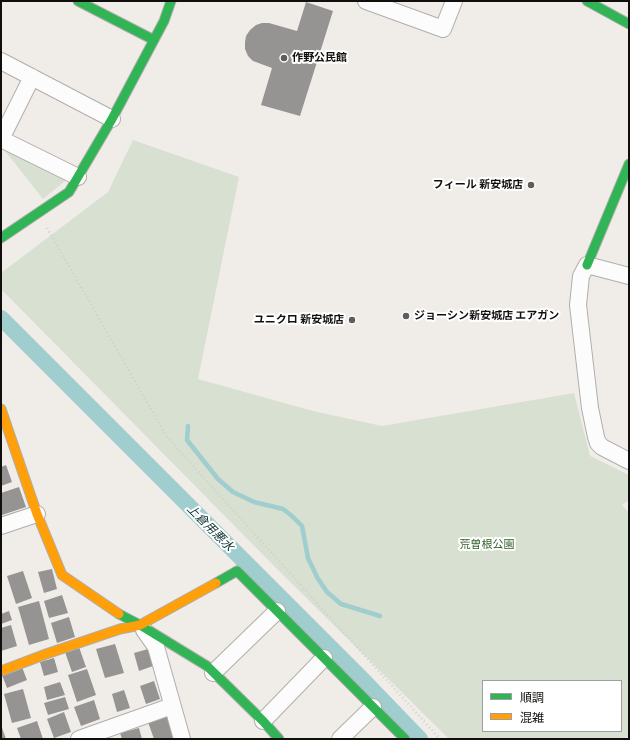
<!DOCTYPE html>
<meta charset="utf-8">
<style>
body{margin:0}
#map{position:relative;width:630px;height:740px;overflow:hidden;background:#f0ede9;font-family:"PT Sans Narrow","Noto Sans JP",sans-serif}
canvas{display:block}
.frame{position:absolute;inset:0;border:2px solid #100f0c;pointer-events:none}
.legend{position:absolute;left:482px;top:680px;width:140px;height:52px;box-sizing:border-box;background:#fff;border:1px solid #9f9f9e;margin:0;padding:5px 7px;list-style:none;font-size:12px;color:#100f0c}
.legend li{display:flex;align-items:center;gap:8px;height:20px}
.legend b{width:20px;border:1px solid #9f9f9e}
</style>
<div id="map">
<canvas width="630" height="740"></canvas>
<div class="frame"></div>
<ul class="legend">
<li><b style="height:5px;background:#30b455"></b>順調</li>
<li><b style="height:5px;background:#ff9f0a"></b>混雑</li>
</ul>
</div>
<script>
const ctx = document.querySelector('canvas').getContext('2d');
ctx.lineJoin = 'round';
function paint(path, color) {
  ctx.fillStyle = color;
  ctx.fill(path, 'evenodd');
}
function poly(rows) {
  const path = new Path2D();
  for (const r of rows) {
    path.moveTo(r[0], r[1]);
    for (let i = 2; i < r.length; i += 2) path.lineTo(r[i], r[i + 1]);
  }
  return path;
}
function stroke(path, color, width, dash) {
  ctx.strokeStyle = color;
  ctx.lineWidth = width;
  ctx.lineCap = dash ? 'butt' : 'round';
  ctx.setLineDash(dash || []);
  ctx.stroke(path);
}
function drawText(font, color, halo, rows, align = 'center') {
  ctx.font = font + ' "PT Sans Narrow","Noto Sans JP",sans-serif';
  ctx.lineWidth = 4;
  ctx.setLineDash([]);
  ctx.textBaseline = 'middle';
  ctx.strokeStyle = halo;
  ctx.fillStyle = color;
  for (const [text, x, y, turn = 0] of rows) {
    ctx.save();
    ctx.translate(x, y);
    ctx.rotate((+turn || 0) * Math.PI / 180);
    ctx.textAlign = isNaN(turn) ? turn : align;
    if (halo) ctx.strokeText(text, 0, 0);
    ctx.fillText(text, 0, 0);
    ctx.restore();
  }
}
paint(poly([
 [133,140,239,177,198,379,313,411,382,426,574,393,590,456,629,475,629,500,622,505,629,513,629,736,622,739,449,739,273,565,1,289,1,273,108,192],
 [483,681,621,681,621,731,483,731],
 [2,147,70,177,43,199]
]), '#d7e0d1');
stroke(poly([
 [188,426,187,440,218,479,233,492,254,502,283,509,292,516,302,526,308,558,317,577,327,592,341,604,380,616]
]), '#a0cdce', 4.5);
stroke(poly([
 [1,318,363,680,420,739]
]), '#a0cdce', 16);
paint(poly([
 [306,2,333,11,300,116,261,105,272,68,253,61,248,56,245,49,245,42,246,36,250,30,256,25,262,23,269,23,297,31],
 [6,465,12,482,1,486,1,467],
 [19,487,26,507,2,515,1,493],
 [52,569,57,589,44,593,38,572],
 [23,571,32,598,16,604,7,576],
 [62,595,68,613,49,618,44,601],
 [39,601,49,639,29,645,18,607],
 [9,611,12,620,1,624,1,614],
 [69,617,75,637,57,643,51,623],
 [11,625,17,646,1,651,1,628],
 [115,644,124,673,105,678,96,649],
 [79,647,86,667,72,672,65,652],
 [148,649,153,666,139,671,134,653],
 [54,658,58,672,44,676,40,662],
 [22,667,27,680,7,688,2,675],
 [87,669,96,695,77,702,68,675],
 [154,681,160,699,146,704,140,686],
 [60,682,65,695,47,700,44,687],
 [23,689,31,718,12,723,4,694],
 [124,690,130,708,117,712,112,694],
 [65,697,69,709,48,715,44,703],
 [94,700,100,719,81,726,74,707],
 [64,712,71,732,54,738,47,719],
 [169,716,176,738,172,739,154,739,148,722],
 [37,721,43,739,21,739,17,728],
 [1,725,6,739,1,739],
 [139,728,142,739,122,739,120,733]
]), '#969393');
const street = poly([
 [366,1,443,29,454,1],
 [1,61,112,119],
 [32,77,1,139,78,177],
 [629,276,587,265,581,276,578,305,590,408,596,437,598,443,602,447,629,461],
 [1,526,37,514],
 [144,630,156,647,182,739],
 [213,673,277,611],
 [263,721,324,658],
 [79,739,172,706],
 [340,739,373,707]
]);
const fast = poly([
 [78,1,154,40],
 [587,1,629,24],
 [1,238,69,192,112,119,164,21,171,1],
 [587,265,629,164],
 [216,583,237,571,405,739],
 [119,614,140,625,207,666,263,721,279,739]
]);
const slow = poly([
 [1,409,37,514,62,575,119,614],
 [1,671,46,654,120,629,140,625,216,583]
]);
stroke(street, '#b0aeab', 18);
stroke(fast, '#b0aeab', 11);
stroke(slow, '#b0aeab', 11);
stroke(poly([
 [47,228,167,437,440,739]
]), '#d0cfce', 2.5, [1, 3]);
stroke(street, '#fdfcfc', 16);
stroke(fast, '#30b455', 9);
stroke(slow, '#ff9f0a', 9);
for (const [x, y, r, color] of [
 [284,58,4,"#5e5d59"],
 [531,185,4,"#5e5d59"],
 [406,316,4,"#5e5d59"],
 [352,320,4,"#5e5d59"]
]) {
  const dot = new Path2D();
  dot.arc(x, y, r, 0, 2 * Math.PI);
  ctx.fillStyle = color;
  ctx.fill(dot);
  stroke(dot, '#fff', 1.5);
}
drawText('bold 11px', '#100f0c', '#fff', [
 ["作野公民館",292,58],
 ["フィール 新安城店",523,185,"right"],
 ["ジョーシン新安城店 エアガン",414,316],
 ["ユニクロ 新安城店",344,320,"right"]
], 'left');
drawText('11px', '#335f28', '#fff', [
 ["荒曽根公園",487,545]
]);
drawText('italic 12px', '#103233', '#fff', [
 ["上倉用悪水",210,528,45]
]);
</script>
